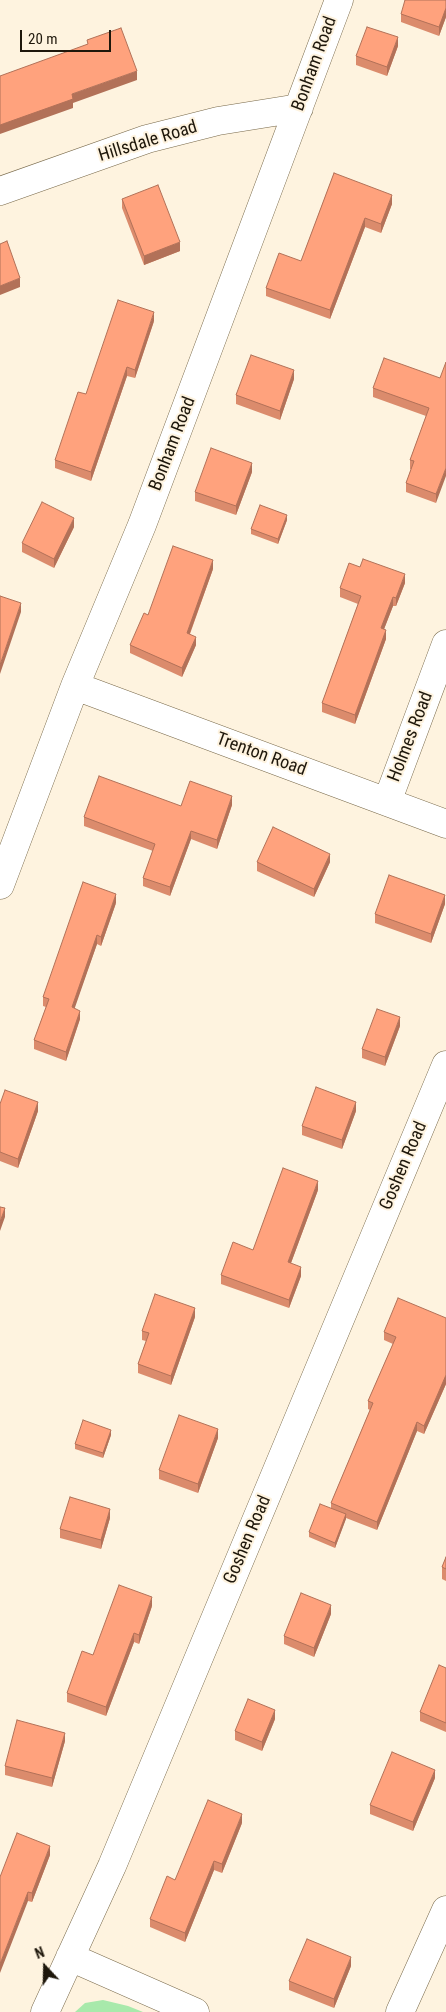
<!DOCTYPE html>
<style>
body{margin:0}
#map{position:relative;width:446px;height:2012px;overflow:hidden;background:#fef3df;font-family:"Roboto Condensed",sans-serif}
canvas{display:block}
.north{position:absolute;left:20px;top:1942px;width:50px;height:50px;-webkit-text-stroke:4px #fef3df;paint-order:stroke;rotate:339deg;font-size:14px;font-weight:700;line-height:20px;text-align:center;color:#1e170b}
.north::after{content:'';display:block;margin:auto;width:18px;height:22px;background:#1e170b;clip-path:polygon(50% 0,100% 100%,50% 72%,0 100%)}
.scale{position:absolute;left:20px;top:30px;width:91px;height:22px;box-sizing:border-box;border:2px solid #1e170b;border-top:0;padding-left:6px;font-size:15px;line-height:18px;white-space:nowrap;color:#1e170b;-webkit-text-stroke:4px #fef3df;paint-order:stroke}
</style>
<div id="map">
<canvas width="446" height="2012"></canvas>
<div class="north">N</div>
<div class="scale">20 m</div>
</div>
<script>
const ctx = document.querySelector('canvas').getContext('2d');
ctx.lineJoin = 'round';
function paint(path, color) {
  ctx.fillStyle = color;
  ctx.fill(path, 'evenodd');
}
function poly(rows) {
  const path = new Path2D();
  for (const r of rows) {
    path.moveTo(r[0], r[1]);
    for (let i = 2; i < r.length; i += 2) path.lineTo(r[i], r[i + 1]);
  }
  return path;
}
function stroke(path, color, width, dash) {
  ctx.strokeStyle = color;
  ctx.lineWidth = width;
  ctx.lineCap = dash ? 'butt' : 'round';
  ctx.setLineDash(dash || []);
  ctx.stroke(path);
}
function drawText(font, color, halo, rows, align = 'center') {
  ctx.font = font + ' "Roboto Condensed",sans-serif';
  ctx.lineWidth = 4;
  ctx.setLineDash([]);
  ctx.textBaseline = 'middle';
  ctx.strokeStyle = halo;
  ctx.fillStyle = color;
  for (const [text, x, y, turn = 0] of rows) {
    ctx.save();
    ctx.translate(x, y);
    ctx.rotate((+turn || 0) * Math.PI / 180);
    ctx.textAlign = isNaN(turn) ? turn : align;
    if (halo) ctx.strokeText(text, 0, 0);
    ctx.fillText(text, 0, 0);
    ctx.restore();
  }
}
paint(poly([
 [103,2000,128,2006,143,2012,75,2012,85,2003]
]), '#a8e9ab');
const street = poly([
 [0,191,147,139,218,121,299,108],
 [75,686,446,824],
 [387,802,446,644],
 [0,885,75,686,142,525,339,0],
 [70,1957,195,2012],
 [45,2012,112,1866,446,1065],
 [400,2012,446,1910]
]);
stroke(street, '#78694a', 29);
stroke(street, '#fff', 28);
paint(poly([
 [446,0,446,17,439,36,401,22,401,14],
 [398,46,387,76,356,65,356,56],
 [334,173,392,204,381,233,365,227,330,319,266,296,266,288,301,261],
 [122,199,180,251,144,265,122,208],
 [154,321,135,378,127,376,91,481,55,468,55,460],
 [440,378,436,503,406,492,406,483,411,469,410,469,410,460,426,416,373,397,373,388],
 [294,379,280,420,236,404,236,395],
 [252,472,236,515,195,501,195,492],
 [287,520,278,544,251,534,251,529],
 [74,527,54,568,22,552,22,543],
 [213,569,190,634,196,645,182,677,130,653,130,645,148,615],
 [405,583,396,606,393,606,384,629,386,639,355,724,322,712,322,703,358,604,340,597,340,588],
 [232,805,217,849,191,839,170,896,143,886,143,878,153,851,84,826,84,817,181,806],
 [257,862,330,862,314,897,257,871],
 [116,903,101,946,97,944,74,1008,80,1019,66,1061,34,1049,34,1040,46,1007,43,1006,43,997],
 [445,904,431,943,375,923,375,914],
 [400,1026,385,1066,362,1058,362,1049],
 [0,1104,38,1111,18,1168,0,1161],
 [356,1111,342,1149,302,1135,302,1126],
 [318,1190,291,1263,301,1276,289,1308,221,1284,221,1275,253,1250],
 [195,1317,171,1385,138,1373,138,1364,146,1341,142,1340,142,1331],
 [446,1318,446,1384,424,1434,417,1431,377,1530,346,1518,335,1548,309,1537,309,1532,331,1508,331,1503,370,1410,368,1409,368,1401,393,1344,384,1340,384,1332],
 [111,1435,103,1458,75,1449,75,1444],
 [218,1438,198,1493,159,1479,159,1470],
 [110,1518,101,1549,60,1538,60,1529],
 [446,1557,446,1581,442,1579,442,1567],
 [152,1606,139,1644,134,1642,106,1716,67,1702,67,1693,93,1655],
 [331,1614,314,1657,284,1644,284,1636],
 [446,1668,446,1732,420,1721,420,1712],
 [275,1719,262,1751,235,1740,235,1731],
 [65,1741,52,1787,5,1775,5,1766],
 [435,1778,413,1831,370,1814,370,1805],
 [242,1823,222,1873,214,1870,185,1942,150,1927,150,1919,175,1880],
 [50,1855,32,1902,28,1901,0,1877],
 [351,1966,334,2008,289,1990,289,1981]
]), '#db8b6c');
paint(poly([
 [446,8,446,17,439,36,439,27],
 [398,37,398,46,387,76,387,67],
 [137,71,137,80,73,103,73,108,0,134,0,125,72,94],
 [392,195,392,204,381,233,381,224],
 [365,218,365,227,330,319,330,310],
 [180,242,180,251,144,265,144,256],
 [20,278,20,287,0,295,0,286],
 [154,312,154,321,135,378,135,370],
 [127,367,127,376,91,481,91,472],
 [294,370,294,379,280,420,280,411],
 [252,463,252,472,236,515,236,506],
 [446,468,446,476,436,503,436,494],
 [287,515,287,520,278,544,278,539],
 [74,518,74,527,54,568,54,559],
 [213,560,213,569,187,641,187,633],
 [405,574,405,583,396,606,396,598],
 [393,597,393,606,381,637,381,628],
 [21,603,21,612,0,674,0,665],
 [386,630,386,639,355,724,355,715],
 [196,637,196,645,182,677,182,668],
 [232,796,232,805,217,849,217,840],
 [191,831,191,839,170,896,170,887],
 [330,854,330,862,314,897,314,889],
 [116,894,116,903,101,946,101,937],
 [445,895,445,904,431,943,431,934],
 [97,935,97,944,72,1016,72,1007],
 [80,1011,80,1019,66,1061,66,1052],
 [400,1017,400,1026,385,1066,385,1057],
 [38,1102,38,1111,18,1168,18,1159],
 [356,1102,356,1111,342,1149,342,1140],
 [318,1181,318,1190,288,1271,288,1262],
 [5,1208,5,1217,0,1231,0,1222],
 [301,1267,301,1276,289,1308,289,1300],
 [195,1308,195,1317,171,1385,171,1376],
 [446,1375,446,1384,424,1434,424,1426],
 [417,1422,417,1431,377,1530,377,1522],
 [218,1429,218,1438,198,1493,198,1484],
 [111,1430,111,1435,103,1458,103,1453],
 [110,1509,110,1518,101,1549,101,1540],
 [346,1514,346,1519,335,1548,335,1543],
 [152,1597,152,1606,139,1644,139,1635],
 [331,1605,331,1614,314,1657,314,1648],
 [134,1633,134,1642,106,1716,106,1707],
 [275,1710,275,1719,262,1751,262,1742],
 [65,1733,65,1741,52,1787,52,1778],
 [435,1770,435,1778,413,1831,413,1822],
 [242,1814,242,1823,222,1873,222,1864],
 [50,1846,50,1855,32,1902,32,1893],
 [214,1861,214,1870,185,1942,185,1933],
 [28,1892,28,1901,0,1973,0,1964],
 [351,1957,351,1966,334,2008,334,1999]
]), '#b27158');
const building = poly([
 [405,0,446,0,446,8,439,27,401,14,405,0],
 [367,27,398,37,387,67,356,56,367,27],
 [121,28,137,71,72,94,73,99,0,125,0,76,88,44,87,40,121,28],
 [334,173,392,195,381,224,365,218,330,310,266,288,279,253,301,261,334,173],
 [158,185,180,242,144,256,122,199,158,185],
 [7,241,20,278,0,286,0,244,7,241],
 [118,300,154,312,135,370,127,367,91,472,55,460,78,392,86,394,118,300],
 [251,355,294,370,280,411,236,395,251,355],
 [384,358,440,378,446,362,446,468,436,494,406,483,414,461,410,460,429,408,373,388,384,358],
 [211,448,252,463,236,506,195,492,211,448],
 [42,502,74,518,54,559,22,543,42,502],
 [260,505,287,515,278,539,251,529,260,505],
 [173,546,213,560,187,633,196,637,182,668,130,645,144,613,148,615,173,546],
 [363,559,405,574,396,598,393,597,381,628,386,630,355,715,322,703,361,596,340,588,349,563,360,567,363,559],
 [0,596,21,603,0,665,0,596],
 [99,776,181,806,190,781,232,796,217,840,191,831,170,887,143,878,155,844,84,817,99,776],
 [273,827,330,854,314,889,257,862,273,827],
 [389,875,445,895,431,934,375,914,389,875],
 [83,882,116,894,101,937,97,935,72,1007,80,1011,66,1052,34,1040,49,999,43,997,83,882],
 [377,1009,400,1017,385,1057,362,1049,377,1009],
 [316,1087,356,1102,342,1140,302,1126,316,1087],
 [5,1090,38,1102,18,1159,0,1152,0,1104,5,1090],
 [283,1168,318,1181,288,1262,301,1267,289,1300,221,1275,233,1242,253,1250,283,1168],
 [0,1207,5,1208,0,1222,0,1207],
 [155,1294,195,1308,171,1376,138,1364,149,1333,142,1331,155,1294],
 [398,1298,446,1318,446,1375,424,1426,417,1422,377,1522,331,1503,373,1403,368,1401,396,1337,384,1332,398,1298],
 [179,1415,218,1429,198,1484,159,1470,179,1415],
 [83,1420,111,1430,103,1453,75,1444,83,1420],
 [70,1497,110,1509,101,1540,60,1529,70,1497],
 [320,1504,346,1514,335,1543,309,1532,320,1504],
 [446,1557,446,1569,442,1567,446,1557],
 [119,1585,152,1597,139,1635,134,1633,106,1707,67,1693,82,1651,93,1655,119,1585],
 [301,1593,331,1605,314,1648,284,1636,301,1593],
 [439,1665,446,1668,446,1723,420,1712,439,1665],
 [248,1699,275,1710,262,1742,235,1731,248,1699],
 [17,1720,65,1733,52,1778,5,1766,17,1720],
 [392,1752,435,1770,413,1822,370,1805,392,1752],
 [208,1800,242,1814,222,1864,214,1861,185,1933,150,1919,167,1876,175,1880,208,1800],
 [17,1833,50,1846,32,1893,28,1892,0,1964,0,1877,17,1833],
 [307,1939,351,1957,334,1999,289,1981,307,1939]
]);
paint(building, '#ffa27d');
stroke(building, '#b27158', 1);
drawText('18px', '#1e170b', '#fef3df', [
 ["Bonham Road",315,64,-70],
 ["Hillsdale Road",148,142,-17],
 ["Bonham Road",173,444,-69],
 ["Holmes Road",411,737,-69],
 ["Trenton Road",261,755,20],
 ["Goshen Road",404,1166,-67],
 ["Goshen Road",248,1540,-67]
]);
</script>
